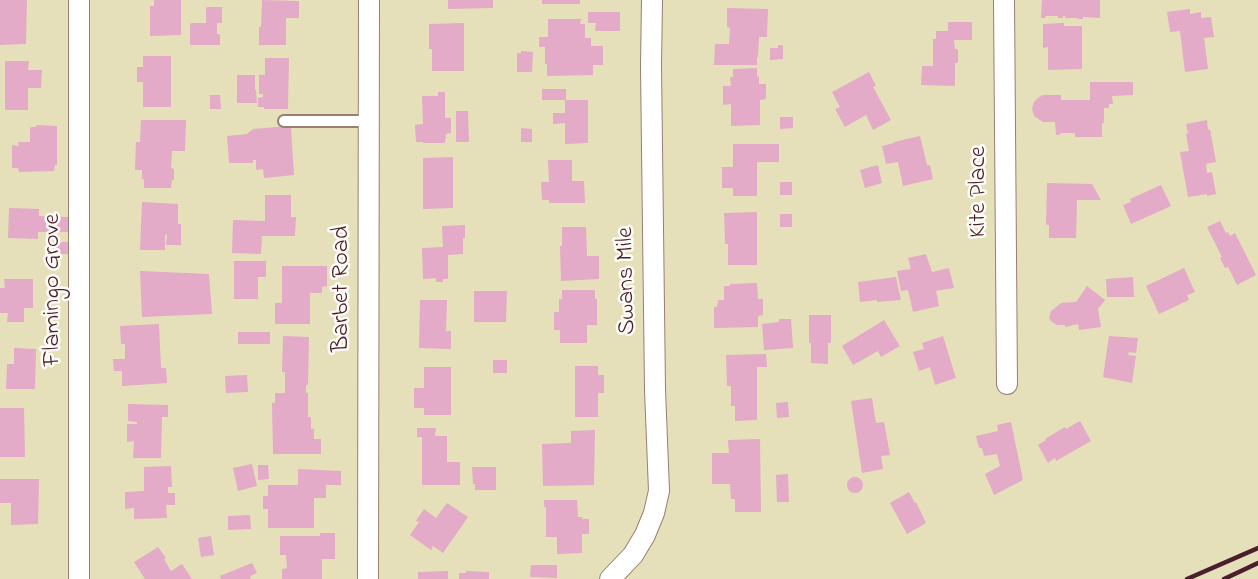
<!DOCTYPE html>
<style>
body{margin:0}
canvas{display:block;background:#e5dfba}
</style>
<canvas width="1258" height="579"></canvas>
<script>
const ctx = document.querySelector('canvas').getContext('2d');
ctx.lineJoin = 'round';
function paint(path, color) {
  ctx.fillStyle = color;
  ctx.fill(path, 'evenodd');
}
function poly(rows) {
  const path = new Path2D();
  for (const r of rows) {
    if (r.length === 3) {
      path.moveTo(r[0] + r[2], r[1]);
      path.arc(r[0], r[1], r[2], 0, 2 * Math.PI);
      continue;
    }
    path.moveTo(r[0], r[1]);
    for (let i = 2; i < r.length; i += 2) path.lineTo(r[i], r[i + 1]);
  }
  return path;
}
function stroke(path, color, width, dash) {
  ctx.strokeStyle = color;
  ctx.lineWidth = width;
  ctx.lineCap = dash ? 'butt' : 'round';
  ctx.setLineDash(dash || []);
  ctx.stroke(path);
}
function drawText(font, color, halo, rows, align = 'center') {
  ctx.font = font + ' "Indie Flower",sans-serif';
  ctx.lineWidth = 5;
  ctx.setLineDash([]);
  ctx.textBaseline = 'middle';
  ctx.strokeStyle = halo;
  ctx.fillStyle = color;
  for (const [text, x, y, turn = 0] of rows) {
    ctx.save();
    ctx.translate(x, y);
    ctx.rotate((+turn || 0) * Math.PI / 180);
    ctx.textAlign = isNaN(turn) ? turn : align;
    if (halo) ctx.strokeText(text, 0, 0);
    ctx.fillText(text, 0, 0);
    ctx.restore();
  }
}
paint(poly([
 [0,0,27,0,26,44,0,45],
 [154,0,181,0,181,35,150,36,150,6,154,6],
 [262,0,299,1,299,18,286,18,286,45,259,45,259,27,261,27],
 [448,0,493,0,493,8,448,9],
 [542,0,580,0,580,4,542,4],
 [1042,0,1100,0,1100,18,1083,17,1083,19,1078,19,1078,18,1065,18,1065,16,1063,16,1063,18,1058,18,1058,16,1045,16,1046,18,1041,18],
 [206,7,222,7,222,23,217,23,217,34,220,34,220,45,190,45,190,23,206,23],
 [727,8,768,9,767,37,759,37,758,57,757,57,757,65,714,65,715,44,729,44,730,28,727,27],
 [1190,9,1190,14,1201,12,1201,18,1211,17,1214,37,1204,38,1208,69,1185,72,1180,31,1170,32,1167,12],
 [588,12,620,12,620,31,595,31,596,23,588,23],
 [548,19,581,19,580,24,585,24,585,38,591,38,591,46,603,46,603,65,593,65,593,75,547,76,547,64,545,64,545,47,539,47,539,37,548,37],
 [948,22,972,22,972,40,954,40,955,49,958,49,958,63,955,63,955,86,921,85,922,66,933,66,933,39,936,39,936,31,948,31],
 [464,23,464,71,432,71,432,49,429,49,429,24],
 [1064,23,1064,26,1082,26,1082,69,1048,70,1048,47,1043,48,1043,24],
 [778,45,783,45,783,59,770,60,770,48,778,48],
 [521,51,533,52,532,72,517,72,517,53,521,53],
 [143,56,171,56,171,107,143,107,143,82,137,82,137,67,143,67],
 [265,58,289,58,288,109,264,109,264,107,258,107,258,98,263,97,263,94,259,94,259,75,265,75],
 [5,61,29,61,28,70,42,70,41,88,28,88,28,110,5,110],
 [757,68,757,77,759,76,759,84,766,84,766,99,760,100,760,125,731,126,731,104,723,105,723,86,731,86,730,77,733,77,733,69],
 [869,72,876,86,873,87,891,120,873,130,866,115,845,127,835,109,840,107,832,92],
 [237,75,255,75,255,90,256,90,257,103,237,103],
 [1090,82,1133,82,1133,95,1112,96,1113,104,1109,104,1109,108,1104,108,1104,123,1102,123,1102,137,1075,137,1075,133,1061,133,1059,135,1056,135,1055,122,1043,122,1034,116,1032,109,1034,102,1038,98,1043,95,1061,95,1061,100,1090,100],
 [542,89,566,89,566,100,542,100],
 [438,92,445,92,445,118,451,118,451,133,446,134,445,143,423,143,423,142,416,142,415,125,423,124,422,96,438,96],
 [210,95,220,95,221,109,210,109],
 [565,100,588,100,588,143,565,144,565,123,553,124,553,113,565,113],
 [456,111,468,111,469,142,456,142],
 [780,117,793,117,793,128,780,129],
 [141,120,186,120,185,151,172,151,171,168,174,169,174,180,172,180,171,188,144,188,144,179,142,179,142,170,135,170,136,142,140,142],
 [1207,120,1208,130,1210,129,1216,162,1206,164,1207,173,1212,172,1216,194,1207,196,1207,194,1188,197,1180,152,1189,151,1186,134,1188,133,1186,124],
 [36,125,57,126,57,165,55,165,54,171,19,172,18,168,12,168,12,145,19,146,18,142,30,142,30,127,36,127],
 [288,126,288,128,291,128,294,175,264,178,263,169,256,170,256,160,253,160,253,163,229,163,227,136,247,134,253,129],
 [521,128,532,129,532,142,521,142],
 [920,136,927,165,930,165,933,179,903,186,898,162,886,164,882,146,894,143,894,142],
 [733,144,779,144,779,162,757,162,757,196,733,196,733,188,722,188,722,167,733,167],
 [453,157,453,208,423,209,423,158],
 [548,160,572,160,572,181,584,181,585,203,549,203,549,200,542,200,541,182,549,182],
 [878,165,882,183,865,188,860,170],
 [780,182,792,182,792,195,780,195],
 [1047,183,1092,184,1101,200,1077,200,1076,238,1049,238,1049,225,1046,225],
 [1161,185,1171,206,1131,224,1123,205,1131,202,1130,199],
 [265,195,291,195,291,217,296,217,295,236,262,236,261,254,232,253,233,220,265,221],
 [142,202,178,204,178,224,181,224,181,245,166,245,167,234,165,235,165,250,140,250],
 [9,208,39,209,39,216,69,217,68,232,38,232,38,239,8,238],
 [757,212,757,265,728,265,728,244,725,244,724,213],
 [780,214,792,214,792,227,780,227],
 [1220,221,1226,233,1228,232,1230,236,1235,233,1256,275,1237,285,1228,267,1225,268,1220,258,1222,257,1207,227],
 [465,225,465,238,463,238,463,254,448,255,448,279,443,279,443,282,436,282,436,278,423,279,422,248,443,247,442,226],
 [562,227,586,227,587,256,599,256,599,279,561,281,560,246,562,246],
 [53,242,68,242,68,254,53,254],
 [926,254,932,272,949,268,954,288,936,291,939,306,913,312,908,290,901,291,897,271,911,269,908,258],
 [234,261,266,261,266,277,258,277,258,299,234,299],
 [282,266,327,266,327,286,322,287,322,293,310,293,310,324,275,324,275,303,282,303],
 [1184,268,1195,292,1187,295,1189,300,1159,314,1146,286],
 [140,271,209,274,212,314,142,317],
 [896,277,901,300,877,302,877,300,860,302,858,282],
 [1133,277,1134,297,1107,297,1106,279],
 [4,279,33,279,33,308,24,308,24,322,7,322,8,313,0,313,0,288,5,288],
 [757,283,758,299,763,299,763,315,758,316,758,327,714,328,714,307,717,307,718,300,724,300,724,286,730,286,730,284],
 [1087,286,1105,300,1098,309,1101,327,1079,330,1078,324,1065,327,1065,325,1057,325,1052,322,1049,318,1051,311,1055,308,1061,303,1076,302],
 [562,290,595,290,595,299,597,299,597,325,587,325,587,343,560,343,560,330,554,330,554,312,559,312,559,299,562,299],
 [474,291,507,291,506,322,474,322],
 [420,300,447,300,446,331,451,331,451,349,419,348],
 [809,315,831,315,831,343,828,343,828,364,811,363,811,343,809,343],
 [779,319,791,319,793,348,764,350,762,324,779,322],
 [884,320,900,346,881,357,878,351,853,365,842,346],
 [159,324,161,368,166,368,167,383,122,386,122,371,114,371,113,359,125,359,125,344,121,344,120,326],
 [238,332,270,332,270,344,238,344],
 [283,336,309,337,308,385,306,385,306,393,308,393,308,417,311,417,311,429,314,429,314,439,321,439,321,454,273,454,272,403,275,403,275,393,285,393,285,372,282,372],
 [943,336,956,378,935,385,930,367,919,371,913,352,924,349,922,343],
 [1109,336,1138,338,1136,353,1129,352,1128,355,1136,356,1132,383,1103,377],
 [14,348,36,349,35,389,6,389,7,364,14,364],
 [766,354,767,367,757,367,757,420,735,421,735,406,731,406,731,386,727,386,726,355],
 [493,360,507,360,507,373,493,373],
 [575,366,598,366,598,375,604,375,604,393,598,393,598,417,575,417],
 [424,367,451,367,451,415,424,415,424,408,414,408,414,388,424,388],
 [247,375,248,392,226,393,225,376],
 [872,398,876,423,884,422,890,455,881,456,883,469,862,473,851,401],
 [788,402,789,417,777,418,776,403],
 [128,404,168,405,168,417,162,417,161,458,133,458,134,441,127,442,127,424,137,424,137,422,128,421],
 [0,408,24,408,25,457,0,457],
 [1080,421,1091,441,1056,461,1055,458,1048,463,1038,445,1046,440,1045,439,1065,427,1066,429],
 [1011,422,1023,480,994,495,985,474,1000,466,997,454,984,456,982,448,979,448,976,436,998,431,997,425],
 [417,428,436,428,435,436,447,436,447,462,460,462,460,485,422,485,422,437,417,437],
 [595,430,594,485,543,486,542,444,571,443,571,431],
 [760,439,761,512,735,512,735,499,731,499,730,484,712,484,712,453,729,453,728,440],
 [252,464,257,486,238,491,233,468],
 [258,465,268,465,269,479,258,480],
 [171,466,172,487,168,487,168,493,175,493,175,505,166,505,167,518,134,519,134,508,125,509,125,492,144,491,144,467],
 [472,467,496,467,496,490,475,490,475,484,473,484],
 [298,469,341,471,341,485,326,485,326,498,314,498,314,528,268,528,268,509,263,509,263,496,268,496,268,485,298,485],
 [788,474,789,502,777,502,776,475],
 [855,485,8],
 [0,479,39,479,38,524,11,525,11,503,0,503],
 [909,492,915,503,916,502,926,523,907,534,890,503],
 [544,500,577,500,578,517,582,517,582,519,589,519,589,534,582,534,582,553,557,554,557,537,546,537,546,507,544,507],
 [447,503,468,517,443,553,433,546,431,550,410,535,419,522,416,521,424,509,436,518],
 [250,515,251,529,228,530,228,516],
 [320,533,335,533,335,559,322,559,322,579,282,579,282,569,287,568,286,555,280,555,280,536,320,536],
 [211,536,214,555,201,557,198,538],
 [158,547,166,558,164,559,171,571,182,564,192,579,145,579,134,562],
 [252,563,257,573,250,576,251,578,250,579,221,579,220,576],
 [531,565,557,565,557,578,530,577],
 [448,571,448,579,418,579,418,572],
 [466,571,489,572,489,579,459,579,459,573,466,573]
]), '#e3abc8');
const service = poly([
 [284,121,369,121]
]);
const minor = poly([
 [79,0,79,579],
 [1004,0,1007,384],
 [368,579,369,0],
 [610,579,633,555,645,535,654,513,659,491,655,390,651,66,652,0]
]);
stroke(service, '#987f72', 14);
stroke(minor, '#987f72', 22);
stroke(service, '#fff', 10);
stroke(minor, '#fff', 20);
stroke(poly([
 [1187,579,1258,548],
 [1224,579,1258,563]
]), '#4a1f2b', 4.5);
drawText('24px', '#4a1f2b', '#fdfcf7', [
 ["Kite Place",980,192,-90],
 ["Swans Mile",628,281,-91],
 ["Barbet Road",343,289,-90],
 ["Flamingo Grove",54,290,-90]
]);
</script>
